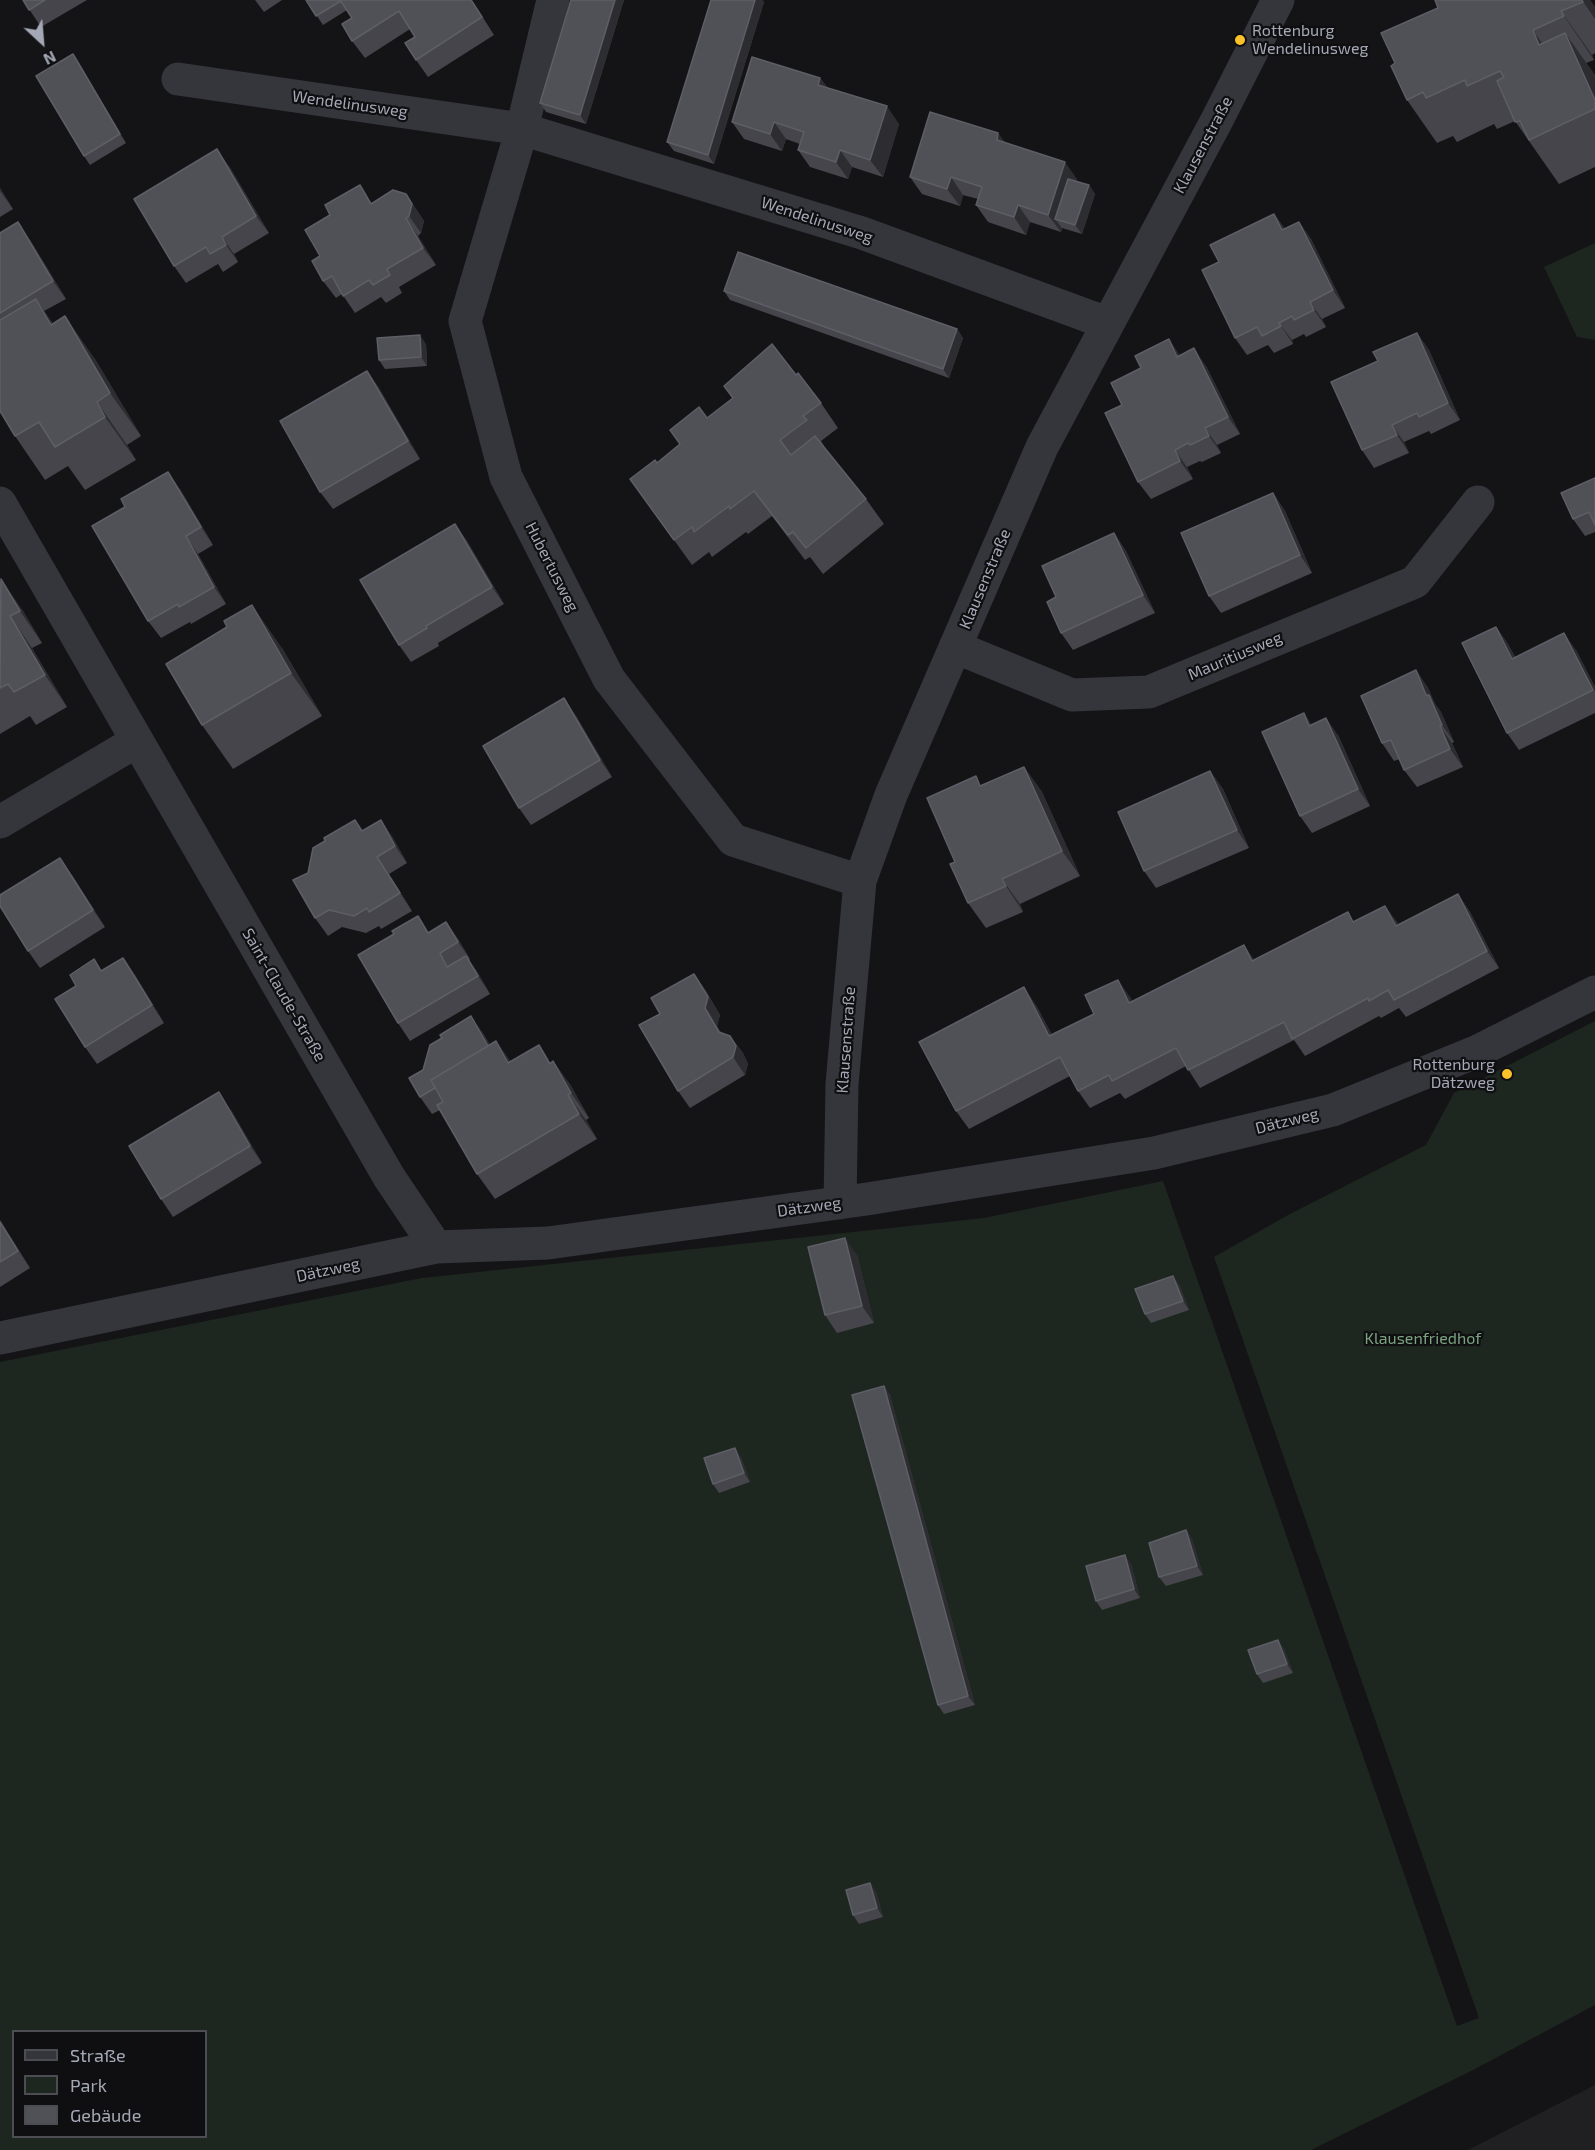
<!DOCTYPE html>
<meta charset="utf-8">
<style>
body{margin:0}
#map{position:relative;width:1595px;height:2150px;overflow:hidden;background:#141416;font-family:"Exo 2",sans-serif}
canvas{display:block}
.legend{position:absolute;left:12px;top:2030px;width:195px;height:108px;box-sizing:border-box;background:#0f0f11;border:2px solid #4b4d53;margin:0;padding:8px 10px;list-style:none;font-size:18px;color:#a5a9b7}
.legend li{display:flex;align-items:center;gap:12px;height:30px}
.legend b{width:30px;border:2px solid #4b4d53}
.north{position:absolute;left:12px;top:12px;width:60px;height:60px;-webkit-text-stroke:4px #0f0f11;paint-order:stroke;rotate:154deg;font-size:16px;font-weight:700;line-height:24px;text-align:center;color:#a5a9b7}
.north::after{content:'';display:block;margin:auto;width:21px;height:27px;background:#a5a9b7;clip-path:polygon(50% 0,100% 100%,50% 72%,0 100%)}
</style>
<div id="map">
<canvas width="1595" height="2150"></canvas>
<ul class="legend">
<li><b style="height:8px;background:#35363b"></b>Straße</li>
<li><b style="height:16px;background:#1e2620"></b>Park</li>
<li><b style="height:16px;background:#505057"></b>Gebäude</li>
</ul>
<div class="north">N</div>
</div>
<script>
const ctx = document.querySelector('canvas').getContext('2d');
ctx.lineJoin = 'round';
function paint(path, color) {
  ctx.fillStyle = color;
  ctx.fill(path, 'evenodd');
}
function poly(rows) {
  const path = new Path2D();
  for (const r of rows) {
    path.moveTo(r[0], r[1]);
    for (let i = 2; i < r.length; i += 2) path.lineTo(r[i], r[i + 1]);
  }
  return path;
}
function stroke(path, color, width, dash) {
  ctx.strokeStyle = color;
  ctx.lineWidth = width;
  ctx.lineCap = dash ? 'butt' : 'round';
  ctx.setLineDash(dash || []);
  ctx.stroke(path);
}
function drawText(font, color, halo, rows, align = 'center') {
  ctx.font = font + ' "Exo 2",sans-serif';
  ctx.lineWidth = 4.5;
  ctx.setLineDash([]);
  ctx.textBaseline = 'middle';
  ctx.strokeStyle = halo;
  ctx.fillStyle = color;
  for (const [text, x, y, turn = 0] of rows) {
    ctx.save();
    ctx.translate(x, y);
    ctx.rotate((+turn || 0) * Math.PI / 180);
    ctx.textAlign = isNaN(turn) ? turn : align;
    if (halo) ctx.strokeText(text, 0, 0);
    ctx.fillText(text, 0, 0);
    ctx.restore();
  }
}
paint(poly([
 [1595,2085,1595,2150,1468,2150]
]), '#202023');
paint(poly([
 [1595,243,1595,340,1577,337,1544,267],
 [1595,1021,1595,2005,1473,2070,1311,2150,0,2150,0,1362,422,1278,984,1218,1163,1181,1457,2026,1479,2018,1214,1257,1288,1215,1426,1145,1454,1093],
 [14,2032,206,2032,206,2136,14,2136]
]), '#1e2620');
stroke(poly([
 [553,0,522,129,465,321,506,477,609,679,733,840,860,881],
 [178,79,522,129,862,233,1107,323],
 [0,503,389,1177,436,1247],
 [955,647,1072,695,1149,692,1415,582,1478,502],
 [0,822,137,741],
 [840,1203,842,1084,860,881,891,795,1042,447,1217,120,1278,0],
 [0,1338,436,1247,548,1243,867,1199,1154,1153,1333,1110,1478,1051,1595,992]
]), '#35363b', 33);
paint(poly([
 [23,0,87,0,41,27],
 [255,0,282,0,264,12],
 [306,0,472,0,494,35,428,77,416,60,415,37,410,29,365,58,352,41,352,18,347,10,323,25],
 [571,0,624,0,586,124,546,112,540,103],
 [711,0,762,0,764,2,714,164,674,151,667,142],
 [1435,0,1590,0,1595,7,1595,53,1592,55,1594,60,1586,63,1595,75,1595,167,1559,184,1515,121,1497,129,1494,124,1457,142,1453,136,1437,143,1407,100,1395,63,1438,8],
 [79,63,126,143,90,165,84,156],
 [820,78,828,88,899,124,883,177,852,167,848,179,810,167,798,150,800,144,786,139,782,151,744,139,732,122],
 [1005,143,1077,179,1076,181,1089,185,1095,194,1082,234,1062,228,1061,232,1030,222,1026,235,988,222,976,205,978,199,963,195,960,206,922,194,910,177],
 [229,166,269,233,234,254,238,262,223,272,218,264,186,283,174,266],
 [0,188,13,209,0,217],
 [406,194,424,221,421,233,418,236,436,265,399,287,402,293,386,303,381,297,355,313,342,294,336,298,323,281,372,203],
 [1274,214,1285,229,1299,222,1311,239,1345,308,1322,319,1326,327,1306,337,1304,334,1292,340,1293,344,1274,353,1268,345,1247,355,1235,338,1219,262],
 [0,233,30,240,66,299,44,311,53,324,95,359,141,436,127,445,136,460,85,490,68,466,45,480,15,436,0,411],
 [724,291,957,329,963,338,949,378,730,300],
 [1417,333,1429,350,1460,420,1431,434,1429,431,1404,442,1409,453,1374,468,1362,450,1378,361],
 [426,344,427,366,385,369,379,360],
 [1180,355,1206,366,1240,434,1217,445,1221,453,1202,462,1200,461,1187,467,1193,479,1151,499,1138,482,1122,405],
 [367,371,379,388,420,459,333,509,320,492],
 [796,375,821,403,838,428,821,441,824,446,823,446,866,499,884,524,823,574,810,557,805,560,772,516,748,534,746,532,712,557,709,552,692,565,630,479,657,463,680,444,707,418,733,398,724,386],
 [1595,478,1595,532,1585,536,1573,519],
 [180,489,213,545,198,554,226,604,191,624,190,622,161,638,148,621],
 [1273,493,1285,511,1312,573,1221,613,1209,596],
 [455,524,467,541,504,604,438,643,439,646,411,662,399,645],
 [1114,533,1126,551,1155,613,1073,650,1061,633,1056,597],
 [0,580,23,611,42,643,32,648,67,707,36,725,30,716,0,734],
 [227,627,282,648,322,716,233,769,202,725],
 [1496,627,1508,644,1515,657,1576,650,1595,687,1595,713,1519,750,1507,733],
 [1416,670,1428,688,1435,704,1441,712,1454,742,1452,743,1463,767,1417,787,1404,770,1400,759,1394,761,1382,743],
 [576,716,612,777,531,825,519,808],
 [1312,725,1338,735,1370,806,1312,833,1300,816],
 [1024,767,1042,792,1080,876,1020,904,1023,912,986,928,968,903,955,862,982,786],
 [1210,771,1223,789,1249,848,1156,888,1144,871],
 [381,820,393,838,407,863,389,874,412,911,381,929,379,926,366,933,342,927,328,936,315,918,308,873,363,831],
 [72,875,105,927,40,968,28,951],
 [1458,894,1470,912,1499,968,1406,1017,1399,1008,1381,1018,1379,1016,1305,1056,1294,1040,1200,1088,1186,1066,1125,1099,1120,1093,1090,1108,1078,1091,1070,1076,969,1129,956,1111,1036,1005,1052,1035,1130,997,1132,1002,1244,945,1254,960,1355,922,1399,925],
 [446,922,458,939,470,959,469,960,478,973,490,994,410,1041,398,1023,429,932],
 [123,958,135,975,164,1023,97,1064,85,1047,102,970],
 [694,974,706,991,720,1015,717,1026,721,1033,730,1036,743,1053,748,1064,745,1075,690,1108,678,1091,660,1014],
 [483,1033,490,1045,496,1041,510,1062,551,1062,553,1061,571,1086,589,1118,586,1120,597,1139,495,1199,477,1174,440,1110,432,1114,420,1097],
 [231,1110,262,1163,173,1217,161,1199],
 [0,1220,30,1268,0,1287],
 [857,1255,874,1323,837,1333,825,1315],
 [1179,1284,1189,1310,1151,1323,1145,1314],
 [884,1386,890,1395,975,1705,944,1714,938,1705],
 [741,1457,750,1482,719,1493,713,1484],
 [1186,1530,1192,1539,1203,1575,1166,1586,1159,1577],
 [1131,1564,1140,1598,1102,1610,1096,1601],
 [1284,1649,1293,1673,1263,1683,1257,1674],
 [876,1892,883,1917,859,1924,853,1915]
]), '#45454b');
paint(poly([
 [615,0,624,0,586,124,580,115],
 [755,0,762,0,764,2,714,164,708,155],
 [1582,0,1590,0,1595,7,1595,19],
 [1561,11,1592,55,1594,60,1564,16],
 [1533,30,1563,74,1539,45],
 [1565,33,1595,75,1595,100],
 [73,54,79,63,126,143,120,134],
 [820,78,833,95,818,85],
 [887,106,899,124,883,177,870,160],
 [774,122,786,139,782,151,770,134],
 [998,133,1011,150,997,140],
 [217,149,229,166,269,233,256,216],
 [840,150,852,167,848,179,836,162],
 [1065,162,1077,179,1064,222,1055,219,1062,228,1061,232,1048,215],
 [951,177,963,195,960,206,947,189],
 [1089,185,1095,194,1082,234,1075,225],
 [0,188,13,209,0,191],
 [406,194,424,221,421,233,409,216],
 [1018,205,1030,222,1026,235,1014,217],
 [1274,214,1286,231,1282,230],
 [406,218,418,236,436,265,423,248],
 [18,222,30,240,66,299,53,281],
 [1299,222,1311,239,1345,308,1333,290],
 [222,237,234,254,238,262,226,245],
 [36,299,66,342,51,325],
 [1310,302,1322,319,1326,327,1314,310],
 [65,316,95,359,141,436,110,393],
 [1279,323,1292,340,1293,344],
 [957,329,963,338,949,378,943,369],
 [1417,333,1429,350,1460,420,1448,403],
 [420,335,426,344,427,366,421,357],
 [1169,339,1181,357,1177,357],
 [1194,348,1206,366,1240,434,1228,417],
 [367,371,379,388,420,459,408,441],
 [97,402,127,445,136,460,105,417],
 [1392,425,1404,442,1409,453,1397,435],
 [1205,428,1217,445,1221,453,1209,436],
 [1175,450,1187,467,1193,479,1180,461],
 [168,472,180,489,213,545,201,527],
 [1273,493,1285,511,1312,573,1300,555],
 [455,524,467,541,504,604,492,587],
 [1114,533,1126,551,1155,613,1143,595],
 [186,536,198,554,226,604,214,587],
 [1,579,23,611,42,643,20,611],
 [252,605,282,648,322,716,291,673],
 [10,616,32,648,67,707,45,675],
 [1496,627,1508,644,1524,676,1512,659],
 [1564,633,1576,650,1595,687,1595,692],
 [1416,670,1428,688,1435,704,1441,712,1454,742,1442,725,1426,695],
 [564,698,576,716,612,777,600,760],
 [1304,713,1316,731,1309,726],
 [1326,718,1338,735,1370,806,1358,789],
 [1440,726,1452,743,1463,767,1450,749],
 [1024,767,1042,792,1080,876,1062,851],
 [1210,771,1223,789,1249,848,1237,830],
 [381,820,393,838,407,863,395,846],
 [377,857,389,874,412,911,400,893],
 [60,858,72,875,105,927,93,910],
 [1002,879,1020,904,1023,912,1006,886],
 [1458,894,1470,912,1499,968,1487,951],
 [1385,906,1398,923,1408,944,1396,926],
 [446,922,458,939,470,959,458,942],
 [1244,945,1256,963,1252,961],
 [466,956,478,973,490,994,478,976],
 [123,958,135,975,164,1023,152,1005],
 [694,974,706,991,720,1015,717,1026,731,1050,719,1032,705,1008],
 [1118,980,1130,997,1141,1021,1129,1003],
 [1024,987,1036,1005,1061,1053,1049,1036],
 [471,1016,483,1033,505,1071,493,1054],
 [730,1036,743,1053,748,1064,745,1075,733,1057],
 [496,1041,514,1066,508,1063],
 [553,1061,571,1086,589,1118,571,1093],
 [219,1092,231,1110,262,1163,250,1146],
 [568,1095,586,1120,597,1139,579,1114],
 [0,1220,30,1268,0,1222],
 [845,1238,857,1255,874,1323,862,1306],
 [1173,1276,1179,1284,1189,1310,1183,1301],
 [884,1386,890,1395,975,1705,968,1696],
 [735,1448,741,1457,750,1482,744,1473],
 [1186,1530,1192,1539,1203,1575,1197,1566],
 [1125,1555,1131,1564,1140,1598,1134,1589],
 [1278,1640,1284,1649,1293,1673,1287,1664],
 [870,1883,876,1892,883,1917,877,1908]
]), '#2d2d31');
const building = poly([
 [23,0,45,0,29,10,23,0],
 [306,0,340,0,341,1,316,16,306,0],
 [340,0,471,0,482,17,416,60,405,43,415,37,399,11,352,41,342,24,352,18,340,0],
 [571,0,615,0,580,115,540,103,571,0],
 [711,0,755,0,708,155,667,142,711,0],
 [1435,0,1582,0,1583,2,1561,11,1564,16,1533,30,1539,45,1565,33,1595,100,1595,109,1529,140,1520,121,1515,122,1497,81,1504,77,1500,71,1467,86,1465,80,1426,98,1423,92,1407,100,1391,66,1395,63,1381,33,1438,8,1435,0],
 [73,54,120,134,84,156,36,76,73,54],
 [752,57,820,78,818,85,887,106,870,160,840,150,836,162,798,150,804,132,774,122,770,134,732,122,752,57],
 [930,112,998,133,997,140,1065,162,1048,215,1018,205,1014,217,976,205,982,187,951,177,947,189,910,177,930,112],
 [217,149,256,216,222,237,226,245,210,254,206,247,174,266,134,199,217,149],
 [1068,179,1089,185,1075,225,1055,219,1068,179],
 [360,185,371,204,393,190,406,194,412,204,409,216,406,218,423,248,387,269,390,275,373,285,369,280,343,296,332,276,323,281,312,261,320,256,305,230,330,215,325,205,360,185],
 [1274,214,1282,230,1299,222,1333,290,1310,302,1314,310,1294,320,1292,316,1279,323,1281,326,1262,336,1257,327,1235,338,1202,270,1219,262,1210,245,1274,214],
 [18,222,53,281,0,313,0,233,18,222],
 [738,252,957,329,943,369,724,291,738,252],
 [36,299,51,325,65,316,110,393,97,402,105,417,55,447,39,422,15,436,0,411,0,320,36,299],
 [1417,333,1448,403,1419,417,1417,413,1392,425,1397,435,1362,450,1331,382,1378,361,1373,352,1417,333],
 [420,335,421,357,379,360,377,338,420,335],
 [1169,339,1177,357,1194,348,1228,417,1205,428,1209,436,1190,445,1188,443,1175,450,1180,461,1138,482,1105,413,1122,405,1111,383,1141,368,1135,356,1169,339],
 [772,344,796,375,798,373,821,403,803,416,807,420,780,440,791,455,815,436,866,499,806,548,793,532,788,535,754,491,730,509,729,506,694,532,692,527,674,540,630,479,655,460,657,463,680,444,670,430,699,407,707,418,733,398,724,386,772,344],
 [367,371,408,441,320,492,280,421,367,371],
 [168,472,201,527,186,536,214,587,179,607,178,604,148,621,92,526,125,507,121,499,168,472],
 [1595,478,1595,525,1589,512,1573,519,1561,493,1595,478],
 [1273,493,1300,555,1209,596,1181,533,1273,493],
 [455,524,492,587,426,626,427,628,399,645,360,580,455,524],
 [1114,533,1143,595,1061,633,1047,602,1056,597,1042,566,1114,533],
 [1,579,20,611,10,616,45,675,14,692,8,684,0,688,1,579],
 [252,605,291,673,202,725,166,664,227,627,224,621,252,605],
 [1496,627,1512,659,1564,633,1593,690,1507,733,1462,643,1496,627],
 [1416,670,1426,695,1429,695,1442,725,1440,726,1450,749,1404,770,1391,740,1382,743,1361,696,1416,670],
 [564,698,600,760,519,808,483,746,564,698],
 [1304,713,1309,726,1326,718,1358,789,1300,816,1262,732,1304,713],
 [1024,767,1062,851,1002,879,1006,886,968,903,950,864,955,862,927,798,976,776,980,786,1024,767],
 [1210,771,1237,830,1144,871,1118,812,1210,771],
 [355,820,362,831,381,820,395,846,377,857,400,893,369,912,367,908,354,916,329,910,315,918,293,880,308,873,313,848,325,841,324,838,355,820],
 [60,858,93,910,28,951,0,906,0,895,60,858],
 [1458,894,1487,951,1394,1000,1388,990,1369,1001,1368,998,1292,1039,1284,1022,1188,1070,1176,1048,1112,1081,1109,1075,1078,1091,1060,1057,956,1111,919,1042,1024,987,1049,1036,1094,1014,1085,995,1118,980,1129,1003,1244,945,1252,961,1348,912,1353,922,1385,906,1396,926,1458,894],
 [418,916,428,933,446,922,458,942,440,953,447,967,466,956,478,976,398,1023,358,955,394,934,392,931,418,916],
 [123,958,152,1005,85,1047,55,999,76,986,70,975,94,959,101,971,123,958],
 [694,974,708,997,705,1008,719,1032,730,1036,736,1046,733,1057,678,1091,639,1025,660,1014,651,998,694,974],
 [471,1016,488,1046,431,1080,435,1088,420,1097,409,1078,423,1070,430,1045,442,1038,440,1035,471,1016],
 [496,1041,508,1063,539,1045,550,1064,553,1061,571,1093,568,1095,579,1114,477,1174,437,1105,443,1102,431,1080,496,1041],
 [219,1092,250,1146,161,1199,129,1146,219,1092],
 [0,1222,18,1251,0,1262,0,1222],
 [845,1238,862,1306,825,1315,808,1247,845,1238],
 [1173,1276,1183,1301,1145,1314,1135,1289,1173,1276],
 [884,1386,968,1696,938,1705,852,1395,884,1386],
 [735,1448,744,1473,713,1484,704,1458,735,1448],
 [1186,1530,1197,1566,1159,1577,1149,1543,1186,1530],
 [1125,1555,1134,1589,1096,1601,1086,1566,1125,1555],
 [1278,1640,1287,1664,1257,1674,1248,1650,1278,1640],
 [870,1883,877,1908,853,1915,846,1890,870,1883]
]);
paint(building, '#505057');
stroke(building, '#5d5e66', 1.5);
for (const [x, y, r, color] of [
 [1240,40,6,"#fac229"],
 [1507,1074,6,"#fac229"]
]) {
  const dot = new Path2D();
  dot.arc(x, y, r, 0, 2 * Math.PI);
  ctx.fillStyle = color;
  ctx.fill(dot);
  stroke(dot, '#0f0f11', 2);
}
drawText('16px', '#a5a9b7', '#0f0f11', [
 ["Rottenburg",1252,31],
 ["Wendelinusweg",1252,49],
 ["Rottenburg",1495,1065,"right"],
 ["Dätzweg",1495,1083,"right"]
], 'left');
drawText('16px', '#a5a9b7', '#0f0f11', [
 ["Wendelinusweg",350,104,8],
 ["Klausenstraße",1203,145,-62],
 ["Wendelinusweg",817,220,18],
 ["Hubertusweg",552,567,63],
 ["Klausenstraße",985,579,-67],
 ["Mauritiusweg",1235,656,-23],
 ["Saint-Claude-Straße",284,995,60],
 ["Klausenstraße",846,1040,-86],
 ["Dätzweg",1287,1121,-14],
 ["Dätzweg",809,1207,-8],
 ["Dätzweg",328,1270,-12]
]);
drawText('16px', '#7ba381', '#0f0f11', [
 ["Klausenfriedhof",1423,1339]
]);
</script>
